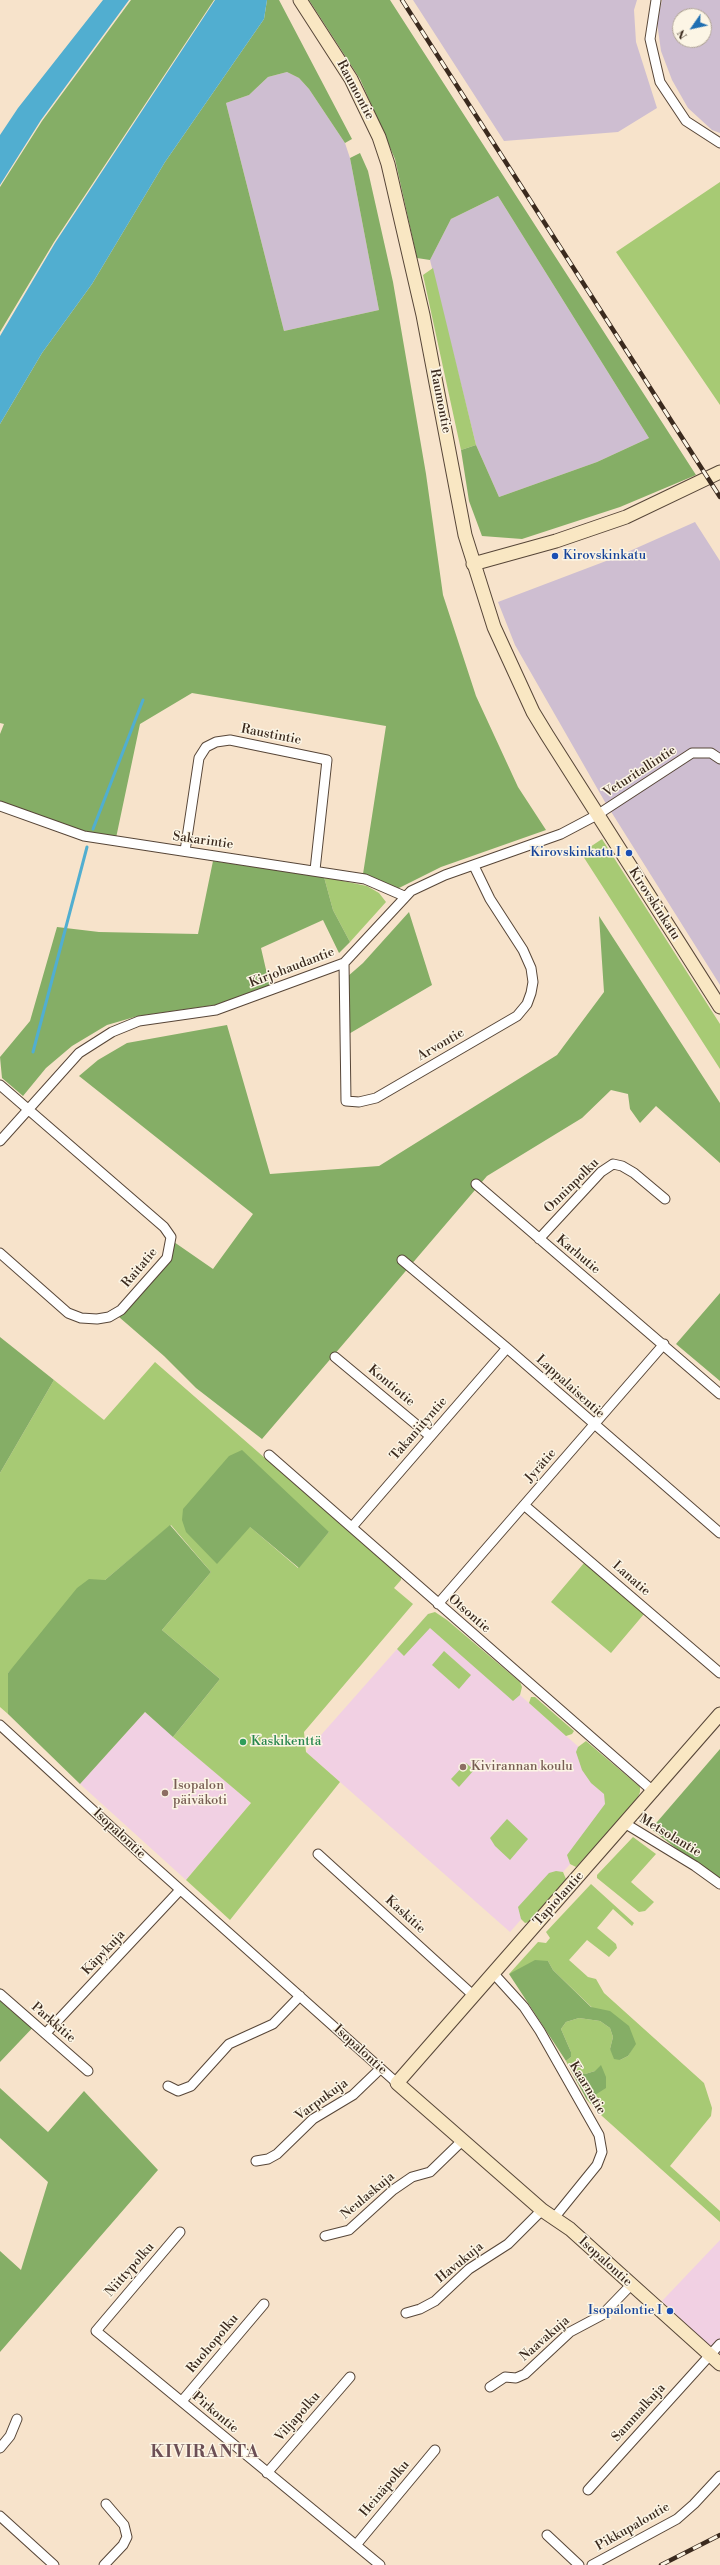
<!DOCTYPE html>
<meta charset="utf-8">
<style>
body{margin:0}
#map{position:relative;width:720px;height:2565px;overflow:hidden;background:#f7e3cb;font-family:"Libre Bodoni",serif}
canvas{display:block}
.north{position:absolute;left:672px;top:8px;width:40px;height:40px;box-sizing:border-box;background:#fcf5e5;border:1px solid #afa495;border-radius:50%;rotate:236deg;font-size:11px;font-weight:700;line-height:16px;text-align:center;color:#3b2a1e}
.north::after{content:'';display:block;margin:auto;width:14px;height:18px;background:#1f6fb2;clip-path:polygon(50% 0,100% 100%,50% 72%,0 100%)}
</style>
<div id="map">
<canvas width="720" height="2565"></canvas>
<div class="north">N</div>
</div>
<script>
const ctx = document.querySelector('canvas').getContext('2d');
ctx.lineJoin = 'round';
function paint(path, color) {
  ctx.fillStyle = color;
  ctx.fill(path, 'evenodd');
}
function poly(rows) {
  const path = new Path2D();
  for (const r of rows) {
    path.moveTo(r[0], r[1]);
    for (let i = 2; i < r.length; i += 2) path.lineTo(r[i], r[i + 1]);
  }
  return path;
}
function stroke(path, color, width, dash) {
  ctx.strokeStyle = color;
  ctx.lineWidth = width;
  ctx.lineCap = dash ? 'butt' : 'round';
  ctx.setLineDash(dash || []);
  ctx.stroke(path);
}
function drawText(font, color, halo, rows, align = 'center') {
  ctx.font = font + ' "Libre Bodoni",serif';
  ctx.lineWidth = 3;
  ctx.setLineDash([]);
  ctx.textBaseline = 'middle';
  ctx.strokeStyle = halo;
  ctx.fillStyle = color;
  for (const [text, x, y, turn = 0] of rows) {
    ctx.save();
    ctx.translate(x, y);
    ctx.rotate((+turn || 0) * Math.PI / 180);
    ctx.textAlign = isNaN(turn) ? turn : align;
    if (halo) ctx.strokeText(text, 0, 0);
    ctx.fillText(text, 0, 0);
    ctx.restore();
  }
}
paint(poly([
 [428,1614,632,1794,510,1932,306,1752],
 [145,1712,251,1803,186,1880,80,1784],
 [720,2240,720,2356,662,2301]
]), '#f1d0e3');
paint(poly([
 [413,0,637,0,634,10,636,42,657,108,618,132,504,141],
 [662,0,720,0,720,133,712,130,688,108,672,80,661,51,657,22],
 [680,16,704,16,704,40,680,40],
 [287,72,299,78,309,89,345,143,350,158,379,310,284,331,226,103,249,95,268,77],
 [498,196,649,438,597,462,499,497,476,445,430,260,451,219],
 [695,522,720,561,720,985,605,802,515,645,498,602,614,558]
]), '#cebed1');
paint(poly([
 [720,182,720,405,616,252],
 [433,268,476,445,461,450,423,275],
 [602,839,720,1024,720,1069,581,853],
 [324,877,367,886,379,893,386,902,350,942,333,910],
 [155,1362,401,1577,401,1580,394,1588,413,1604,304,1732,306,1752,340,1782,230,1920,186,1880,251,1803,173,1737,220,1679,162,1630,211,1572,171,1525,105,1580,8,1673,8,1714,0,1707,0,1473,54,1380,104,1420],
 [249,1526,329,1532,298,1568],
 [584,1563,644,1614,611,1653,551,1602],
 [435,1612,447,1620,520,1682,522,1687,520,1695,513,1701,430,1628,404,1656,397,1649,428,1614],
 [444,1651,471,1675,459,1689,432,1665],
 [531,1697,535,1697,574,1731,572,1734,566,1736,529,1703],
 [586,1741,640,1787,640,1792,636,1802,576,1867,570,1864,567,1855,605,1804,604,1794,591,1783,582,1770,576,1752,578,1747],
 [466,1763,474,1770,459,1787,451,1779],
 [507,1819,528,1839,510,1860,495,1846,490,1838],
 [633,1837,656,1854,631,1882,654,1902,645,1911,639,1912,597,1878,597,1875],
 [556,1871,563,1872,566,1879,529,1922,525,1923,521,1919,518,1907,549,1873],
 [591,1884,634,1923,632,1926,613,1909,597,1928,616,1944,617,1948,609,1957,587,1940,569,1960,588,1977,596,1979,604,1993,704,2083,712,2108,711,2116,670,2166,720,2211,720,2222,602,2116,587,2100,594,2097,595,2071,585,2074,570,2069,566,2061,571,2057,571,2052,561,2029,566,2022,579,2018,600,2021,610,2028,613,2037,610,2049,620,2060,628,2056,633,2047,553,1970,548,1961,509,1974,538,1942,546,1943,550,1938,546,1932]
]), '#a7ca74');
paint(poly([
 [131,0,214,0,54,242,0,332,0,187,42,121],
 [267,0,279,0,352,139,345,143,309,89,299,78,287,72,268,77,249,95,226,103,284,331,379,310,350,158,360,153,368,171,393,282,426,474,443,595,476,696,518,787,546,830,441,867,399,888,396,892,388,884,363,874,386,726,192,693,140,724,116,838,75,832,0,803,0,734,4,724,0,723,0,424,42,353,92,284,165,162,264,19],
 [309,0,390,0,696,475,620,507,522,539,482,536,469,501,461,450,476,445,499,497,597,462,649,438,498,196,451,219,430,260,417,258,395,159,360,79],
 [213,861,324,877,333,910,350,942,339,953,323,920,261,948,270,987,215,1005,138,1016,107,1025,72,1046,46,1068,23,1096,2,1078,0,1057,30,1021,57,927,99,932,198,934],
 [409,912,432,985,347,1035,347,977,363,963],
 [599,916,720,1103,720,1163,656,1106,640,1123,630,1109,628,1094,611,1090,582,1118,487,1176,262,1439,196,1388,164,1356,119,1317,169,1260,174,1242,213,1269,253,1214,79,1076,98,1060,127,1043,227,1025,270,1174,379,1166,557,1055,604,992],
 [720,1293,720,1381,676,1344],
 [0,1337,54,1380,0,1473],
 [242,1450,329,1532,299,1568,250,1527,217,1564,186,1532,182,1520,183,1509,229,1456],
 [170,1525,211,1572,162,1630,220,1679,173,1737,145,1712,80,1784,8,1714,8,1673,77,1588,89,1579,105,1580],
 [720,1749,720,1882,651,1829],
 [535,1960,548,1961,553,1970,591,2007,610,2011,629,2026,636,2044,628,2056,620,2060,614,2059,610,2049,613,2037,610,2028,600,2021,579,2018,566,2022,561,2029,571,2052,571,2057,566,2061,509,1974],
 [0,1988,39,2021,0,2062],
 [601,2065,606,2077,606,2088,587,2100,570,2069,585,2074,595,2071],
 [0,2088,48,2132,84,2091,158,2170,0,2352,0,2251,21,2270,48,2182,0,2138]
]), '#85ae66');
paint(poly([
 [103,0,129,0,41,120,0,185,0,135,18,108],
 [215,0,267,0,264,19,165,162,92,284,42,353,0,424,0,336,55,243]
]), '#51aed0');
stroke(poly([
 [93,829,143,700],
 [33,1052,87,847]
]), '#51aed0', 3);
const street = poly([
 [656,0,650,39,660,82,686,121,720,143],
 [0,806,84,836,365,879,404,896],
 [185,851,199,758,206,747,216,742,230,740,327,760,315,870],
 [344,963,346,1101,359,1102,376,1098,517,1016,527,1004,531,993,533,982,531,968,523,950,490,899,474,866],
 [0,1085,164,1227,171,1237,167,1258,121,1310,109,1317,97,1319,81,1318,68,1313,0,1253],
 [0,1141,79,1053,112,1032,139,1021,216,1010,344,963,411,891,445,875,561,834,597,815,692,753,711,753,720,759],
 [476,1184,720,1394],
 [539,1239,601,1172,613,1164,622,1166,634,1173,665,1199],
 [402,1260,507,1348,720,1533],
 [335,1357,430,1436],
 [269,1455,654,1792],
 [524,1505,720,1673],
 [352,1527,507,1348],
 [438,1604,664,1344],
 [0,1725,146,1859,397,2083],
 [626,1824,695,1866,720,1884],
 [318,1854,474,1996],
 [494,1974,524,2007,540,2031,599,2135,602,2152,597,2165,554,2218],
 [0,1994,88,2071],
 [46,2033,180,1890],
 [168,2086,178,2091,191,2086,229,2044,273,2024,300,1996],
 [256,2161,268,2159,277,2154,313,2119,353,2095,380,2069],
 [180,2232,96,2331,380,2565],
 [325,2236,349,2230,393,2190,412,2177,430,2172,462,2141],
 [406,2313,420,2309,435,2301,469,2269,508,2244,542,2210],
 [490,2387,505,2377,516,2378,525,2374,570,2332,602,2315,631,2285],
 [182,2401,264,2304],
 [0,2448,10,2436,17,2419],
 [267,2473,350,2377],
 [588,2490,720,2344],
 [0,2516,54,2565],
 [547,2535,579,2565],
 [356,2545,435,2450],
 [104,2565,123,2545,127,2537,124,2525,106,2504],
 [592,2565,677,2519,694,2504,720,2476]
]);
const secondary = poly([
 [300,0,351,79,379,137,388,164,423,315,465,535,494,627,533,712,547,735,720,1007],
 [473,564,556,541,626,517,720,472],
 [720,1714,397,2083,542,2210,570,2229,720,2364]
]);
stroke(street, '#574638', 11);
stroke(secondary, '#574638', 15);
stroke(street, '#fff', 9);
stroke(secondary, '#f9e7c3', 13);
const rail = poly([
 [402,0,720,497],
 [661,2565,720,2535]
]);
stroke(rail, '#3b2a1e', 4.5);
stroke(rail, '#fcf5e5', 3, [9]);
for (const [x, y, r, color] of [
 [555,556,4,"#1a4fb4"],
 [629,853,4,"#1a4fb4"],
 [243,1742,4,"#2e9e5b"],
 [463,1767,4,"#8d6e63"],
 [165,1793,4,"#8d6e63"],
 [670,2311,4,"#1a4fb4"]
]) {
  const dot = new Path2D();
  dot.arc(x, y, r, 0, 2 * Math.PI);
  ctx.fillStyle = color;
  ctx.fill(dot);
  stroke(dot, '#fcf5e5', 1.5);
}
drawText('13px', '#3b2a1e', '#fcf5e5', [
 ["Raumontie",355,90,62],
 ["Raumontie",440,401,79],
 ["Raustintie",271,735,11],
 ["Veturitallintie",640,772,-33],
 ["Sakarintie",203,841,8],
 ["Kirovskinkatu",654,904,57],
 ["Kirjohaudantie",292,968,-21],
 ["Arvontie",441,1045,-30],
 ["Onninpolku",572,1186,-45],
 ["Karhutie",578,1255,40],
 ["Raitatie",140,1268,-50],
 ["Kontiotie",391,1386,40],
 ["Lappalaisentie",570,1387,42],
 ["Takaniityntie",419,1429,-49],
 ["Jyrätie",541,1466,-49],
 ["Lanatie",631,1579,41],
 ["Otsontie",469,1614,41],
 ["Isopalontie",119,1834,43],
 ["Metsolantie",670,1836,31],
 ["Tapiolantie",559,1899,-48],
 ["Kaskitie",405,1915,42],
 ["Käpykuja",104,1953,-47],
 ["Parkkitie",53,2023,41],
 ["Isopalontie",360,2050,42],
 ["Kaarnatie",587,2088,59],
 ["Varpukuja",322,2100,-36],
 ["Neulaskuja",368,2196,-40],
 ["Isopalontie",605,2262,42],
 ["Havukuja",460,2263,-39],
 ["Niittypolku",130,2270,-49],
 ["Naavakuja",545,2339,-41],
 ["Ruohopolku",213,2344,-50],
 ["Pirkontie",215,2413,40],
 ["Sammalkuja",639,2413,-48],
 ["Viljapolku",298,2417,-49],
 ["Heinäpolku",385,2489,-50],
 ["Pikkupalontie",633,2527,-30]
]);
drawText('13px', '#164399', '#fcf5e5', [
 ["Kirovskinkatu",563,556,"left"],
 ["Kirovskinkatu I",621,853],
 ["Isopalontie I",662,2311]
], 'right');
drawText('13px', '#27864d', '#fcf5e5', [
 ["Kaskikenttä",251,1742]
], 'left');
drawText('13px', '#785e54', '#fcf5e5', [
 ["Kivirannan koulu",471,1767],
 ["Isopalon",173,1786],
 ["päiväkoti",173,1801]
], 'left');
ctx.letterSpacing = '1px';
drawText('bold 17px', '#6c4f55', '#fcf5e5', [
 ["KIVIRANTA",205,2453]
]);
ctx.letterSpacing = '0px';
</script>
